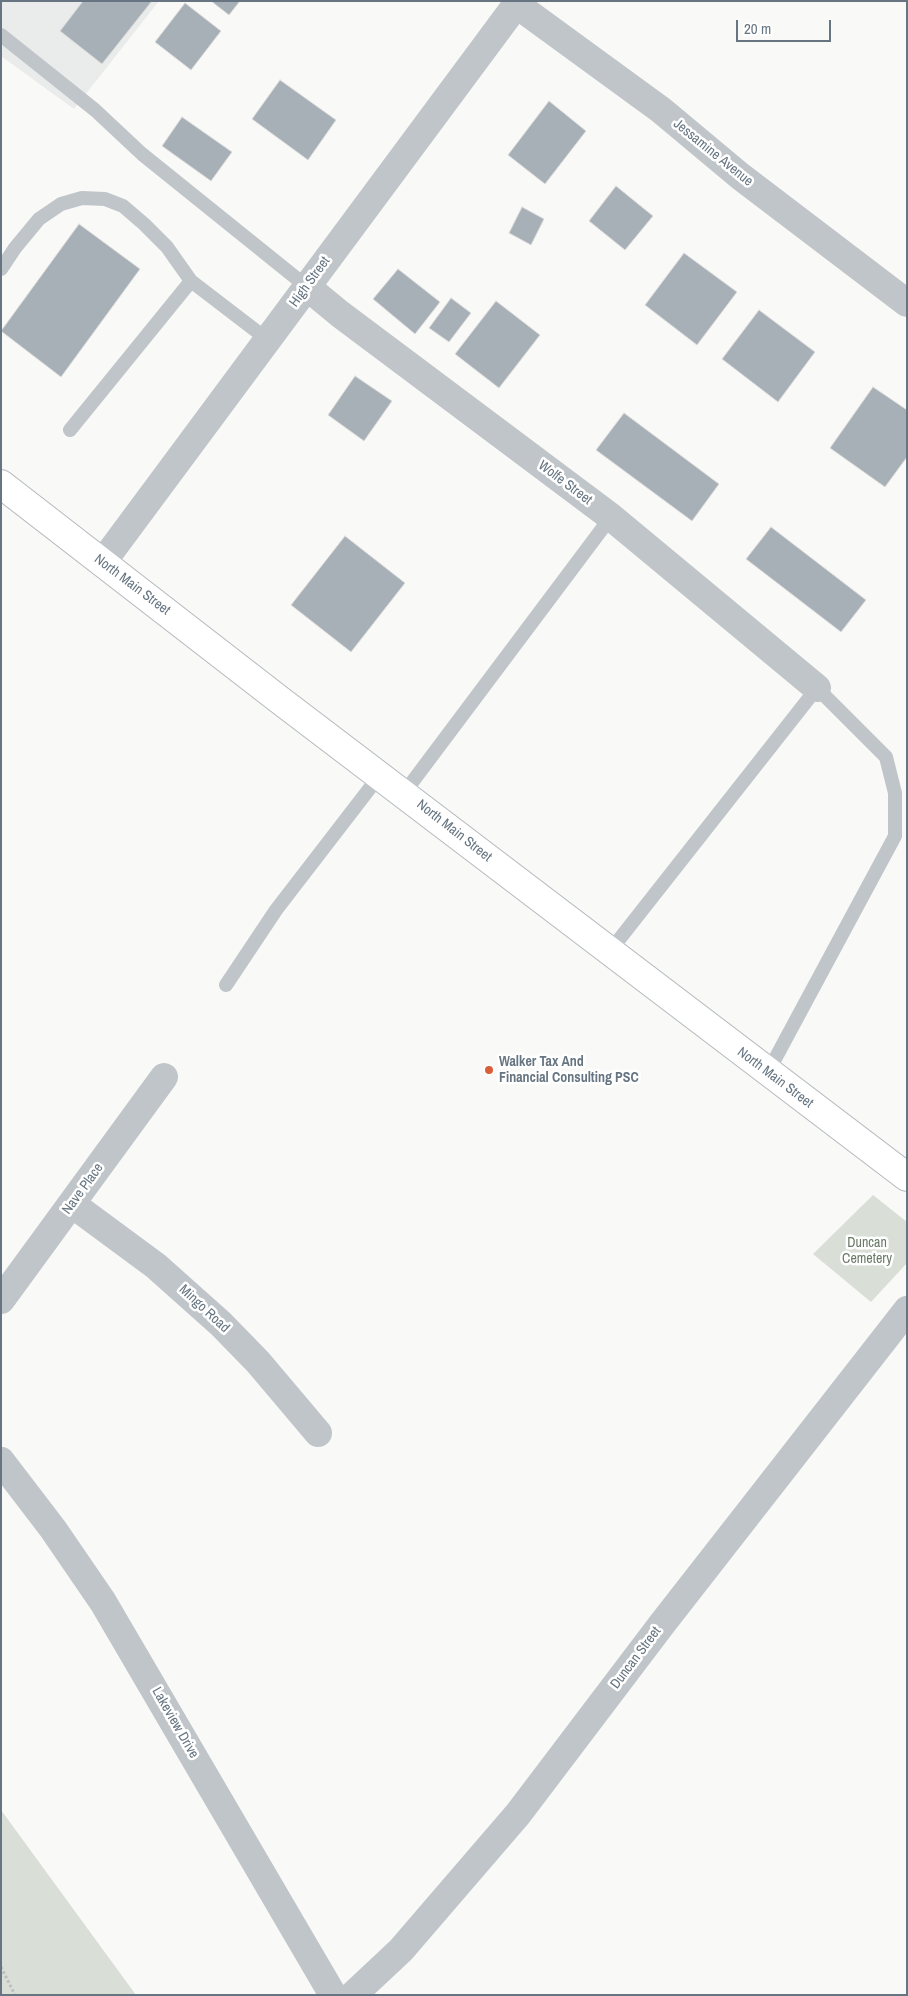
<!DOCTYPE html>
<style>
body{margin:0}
#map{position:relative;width:908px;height:1996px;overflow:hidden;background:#f9f9f7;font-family:"Archivo Narrow",sans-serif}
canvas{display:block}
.frame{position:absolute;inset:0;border:2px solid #667581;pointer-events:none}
.scale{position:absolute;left:736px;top:20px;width:95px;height:22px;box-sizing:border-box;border:2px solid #667581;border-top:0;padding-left:6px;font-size:15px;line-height:18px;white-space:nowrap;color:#667581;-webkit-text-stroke:4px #fff;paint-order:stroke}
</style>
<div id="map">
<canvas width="908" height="1996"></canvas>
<div class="frame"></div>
<div class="scale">20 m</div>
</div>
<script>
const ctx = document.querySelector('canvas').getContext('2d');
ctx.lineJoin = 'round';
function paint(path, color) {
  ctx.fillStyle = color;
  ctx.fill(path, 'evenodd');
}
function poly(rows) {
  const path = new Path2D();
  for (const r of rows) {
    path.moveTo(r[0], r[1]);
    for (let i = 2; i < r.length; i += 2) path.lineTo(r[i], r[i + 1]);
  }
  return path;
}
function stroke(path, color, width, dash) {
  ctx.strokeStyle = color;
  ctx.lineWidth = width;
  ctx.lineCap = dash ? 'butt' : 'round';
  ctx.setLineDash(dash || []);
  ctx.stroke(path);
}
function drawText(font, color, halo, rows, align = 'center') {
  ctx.font = font + ' "Archivo Narrow",sans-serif';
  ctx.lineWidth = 5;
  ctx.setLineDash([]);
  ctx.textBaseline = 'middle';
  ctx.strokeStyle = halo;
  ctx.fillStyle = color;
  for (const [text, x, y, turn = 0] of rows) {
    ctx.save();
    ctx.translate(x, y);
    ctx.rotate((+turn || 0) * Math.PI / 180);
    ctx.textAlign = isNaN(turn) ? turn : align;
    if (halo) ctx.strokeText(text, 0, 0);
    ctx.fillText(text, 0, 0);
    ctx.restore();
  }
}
paint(poly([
 [1,1,159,1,74,109,1,56]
]), '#eaebeb');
paint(poly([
 [873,1195,907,1222,907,1263,871,1302,813,1254],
 [1,1810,136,1995,1,1995]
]), '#d9ded7');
const building = poly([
 [83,1,152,1,102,64,60,31,83,1],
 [211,1,240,1,229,15,211,1],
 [185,3,221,31,191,70,155,42,185,3],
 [280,80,336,120,308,160,252,119,280,80],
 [549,101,586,131,545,184,508,155,549,101],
 [182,117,232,152,211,181,162,146,182,117],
 [616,186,653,216,625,250,589,221,616,186],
 [522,207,544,219,531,245,509,233,522,207],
 [79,224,140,269,61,377,1,331,79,224],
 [684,253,737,292,697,345,645,305,684,253],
 [398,269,440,302,415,334,373,299,398,269],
 [451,298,471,313,449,342,429,328,451,298],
 [496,301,540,335,499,388,455,354,496,301],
 [759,310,815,352,778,402,722,359,759,310],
 [355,376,392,401,364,441,328,415,355,376],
 [873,387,907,410,907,457,885,487,830,448,873,387],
 [624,413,719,484,692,521,596,450,624,413],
 [771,527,866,600,841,632,746,559,771,527],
 [345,536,405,583,351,652,291,605,345,536]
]);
paint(building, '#a8b0b7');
stroke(building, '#dbdbda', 1);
const primary = poly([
 [1,484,281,701,907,1177]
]);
stroke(primary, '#b4b9bd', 30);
stroke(poly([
 [1,1967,15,1995]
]), '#bbbec1', 3, [2.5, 2.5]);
stroke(poly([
 [1,35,95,110,142,154,306,286],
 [1,269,15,248,39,219,61,204,82,198,105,199,123,206,144,224,167,247,191,281],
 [70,430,191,281,268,340],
 [404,793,611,517],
 [610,951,817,688,886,757,895,793,895,836,768,1072],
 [226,985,276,910,380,775]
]), '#c0c5c9', 14);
stroke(poly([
 [517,5,661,110,740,176,907,303],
 [306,286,340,314,611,517,817,688],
 [102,563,519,1],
 [72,1204,156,1266,221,1324,258,1362,318,1433],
 [1,1300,164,1077],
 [1,1461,53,1529,103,1602,333,1995],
 [353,1995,401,1950,518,1814,662,1624,907,1310]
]), '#c0c5c9', 28);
stroke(primary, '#fff', 28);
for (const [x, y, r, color] of [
 [489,1070,5,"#da5e37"]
]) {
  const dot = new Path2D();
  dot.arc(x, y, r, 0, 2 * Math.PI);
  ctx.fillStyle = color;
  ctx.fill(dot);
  stroke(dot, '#fff', 2);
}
drawText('14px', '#667581', '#fff', [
 ["Jessamine Avenue",713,153,39],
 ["High Street",310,282,-54],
 ["Wolfe Street",565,483,37],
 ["North Main Street",132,585,37],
 ["North Main Street",454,831,38],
 ["North Main Street",775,1078,37],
 ["Nave Place",83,1189,-54],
 ["Mingo Road",204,1309,43],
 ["Duncan Street",636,1658,-53],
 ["Lakeview Drive",175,1723,60]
]);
drawText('bold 14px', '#667581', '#fff', [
 ["Walker Tax And",499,1062],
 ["Financial Consulting PSC",499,1078]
], 'left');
drawText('14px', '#687965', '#fff', [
 ["Duncan",867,1243],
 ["Cemetery",867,1259]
]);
</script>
